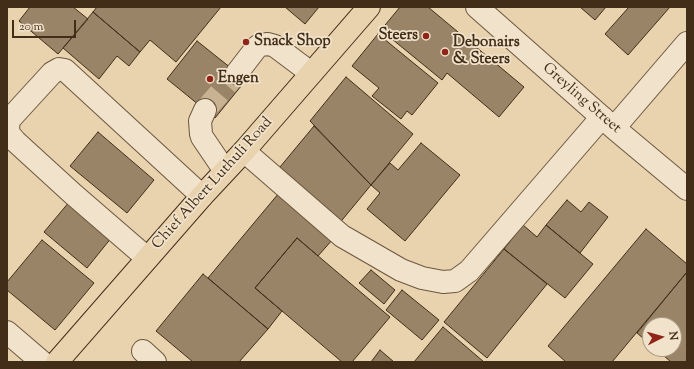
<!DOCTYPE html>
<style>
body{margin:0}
#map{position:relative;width:694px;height:369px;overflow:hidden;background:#e9d3af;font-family:"Sorts Mill Goudy",serif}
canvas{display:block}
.frame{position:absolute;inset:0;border:8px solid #422e18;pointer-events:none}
.north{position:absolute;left:642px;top:317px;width:40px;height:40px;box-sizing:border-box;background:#f1e2cb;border:1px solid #ab9a83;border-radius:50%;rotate:84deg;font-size:11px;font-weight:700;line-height:16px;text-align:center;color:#422e18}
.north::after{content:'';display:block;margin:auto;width:14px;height:18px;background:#8f2418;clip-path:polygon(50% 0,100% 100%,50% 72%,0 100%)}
.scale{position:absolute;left:12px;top:20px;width:64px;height:18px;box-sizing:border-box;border:2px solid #422e18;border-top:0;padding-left:5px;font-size:12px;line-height:14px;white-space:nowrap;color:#422e18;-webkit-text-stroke:3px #f1e2cb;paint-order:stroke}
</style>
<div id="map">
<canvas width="694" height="369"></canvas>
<div class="frame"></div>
<div class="north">N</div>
<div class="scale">20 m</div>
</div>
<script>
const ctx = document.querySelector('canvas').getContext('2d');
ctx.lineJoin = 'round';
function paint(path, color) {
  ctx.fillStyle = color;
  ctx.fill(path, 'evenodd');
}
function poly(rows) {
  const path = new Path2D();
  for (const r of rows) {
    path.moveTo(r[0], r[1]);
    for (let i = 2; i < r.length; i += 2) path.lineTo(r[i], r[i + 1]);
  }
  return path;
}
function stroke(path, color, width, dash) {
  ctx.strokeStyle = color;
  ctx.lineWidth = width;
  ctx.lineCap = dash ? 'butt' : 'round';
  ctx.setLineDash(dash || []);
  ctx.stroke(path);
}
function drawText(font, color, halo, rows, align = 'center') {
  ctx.font = font + ' "Sorts Mill Goudy",serif';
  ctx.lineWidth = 3.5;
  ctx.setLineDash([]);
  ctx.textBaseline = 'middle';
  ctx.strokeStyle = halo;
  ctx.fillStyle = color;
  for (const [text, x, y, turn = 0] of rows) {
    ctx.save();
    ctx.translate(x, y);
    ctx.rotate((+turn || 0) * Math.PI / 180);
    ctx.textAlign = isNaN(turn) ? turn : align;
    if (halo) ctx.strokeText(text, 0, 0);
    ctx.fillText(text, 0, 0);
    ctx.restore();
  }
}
const building = poly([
 [30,7,73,7,88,19,58,54,19,21,30,7],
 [97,7,221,7,176,62,150,40,140,52,93,12,97,7],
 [285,7,319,7,305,24,285,7],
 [400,7,428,7,524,87,499,117,447,73,442,80,381,30,400,7],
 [580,7,606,7,595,20,580,7],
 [629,7,670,7,628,55,605,34,629,7],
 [93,12,140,52,129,66,117,56,99,79,63,48,93,12],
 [378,34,438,83,412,115,407,111,401,119,372,96,379,88,352,66,378,34],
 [197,41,246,80,215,118,167,79,197,41],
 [346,77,413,134,371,185,310,121,346,77],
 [314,126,371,185,338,225,275,173,314,126],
 [98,132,154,180,127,213,70,166,98,132],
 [421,143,460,175,405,241,367,209,380,193,371,185,390,163,398,170,421,143],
 [279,193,333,239,318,256,297,238,255,288,282,311,268,329,208,278,279,193],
 [567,200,581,212,589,202,608,217,580,253,546,225,567,200],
 [70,201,112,237,87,268,44,232,70,201],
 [523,225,537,237,546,225,593,264,565,298,504,249,523,225],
 [646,229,687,264,687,272,612,362,566,362,548,346,646,229],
 [297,238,390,317,352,362,342,362,255,288,297,238],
 [42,240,94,283,55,330,7,290,7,282,42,240],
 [504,249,547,284,487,358,444,322,504,249],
 [371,270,395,290,384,304,359,283,371,270],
 [687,272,687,362,671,362,656,349,674,349,674,325,650,325,650,344,637,333,687,272],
 [203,274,268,329,239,362,193,362,156,331,203,274],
 [402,290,439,320,422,340,386,310,402,290],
 [443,327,484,362,414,362,443,327],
 [380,350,394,362,371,362,380,350]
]);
paint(building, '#998467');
stroke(building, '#422e18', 1);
stroke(poly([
 [205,110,237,73]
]), '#c8b291', 22, [22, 11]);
const minor = poly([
 [477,7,614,128,687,189],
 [237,73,257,47,260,45,268,44,275,46,311,73],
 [205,110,200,121,201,134,202,137,225,171],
 [614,128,687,43],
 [244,151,342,236,401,270,422,278,443,282,455,281,469,271,602,117],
 [147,258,73,194,15,141,9,134,8,128,9,120,52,73,59,69,65,70,202,196],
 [7,332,42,362],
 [143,351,155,362]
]);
const major = poly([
 [57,362,202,196,244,151,369,7]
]);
stroke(minor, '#6c573e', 24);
stroke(major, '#422e18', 24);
stroke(minor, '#f1e2cb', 22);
stroke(major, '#e9d3af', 22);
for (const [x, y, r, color] of [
 [426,36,4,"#8f2418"],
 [246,42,4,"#8f2418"],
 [445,52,4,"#8f2418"],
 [210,79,4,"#8f2418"]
]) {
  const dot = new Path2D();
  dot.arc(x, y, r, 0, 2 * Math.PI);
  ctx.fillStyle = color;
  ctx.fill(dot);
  stroke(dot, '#f1e2cb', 1.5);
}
drawText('bold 15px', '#422e18', '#f1e2cb', [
 ["Steers",418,36,"right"],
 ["Snack Shop",254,42],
 ["Debonairs",453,43],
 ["& Steers",453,60],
 ["Engen",218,79]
], 'left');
drawText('15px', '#422e18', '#f1e2cb', [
 ["Greyling Street",581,99,41],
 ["Chief Albert Luthuli Road",213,184,-48]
]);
</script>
